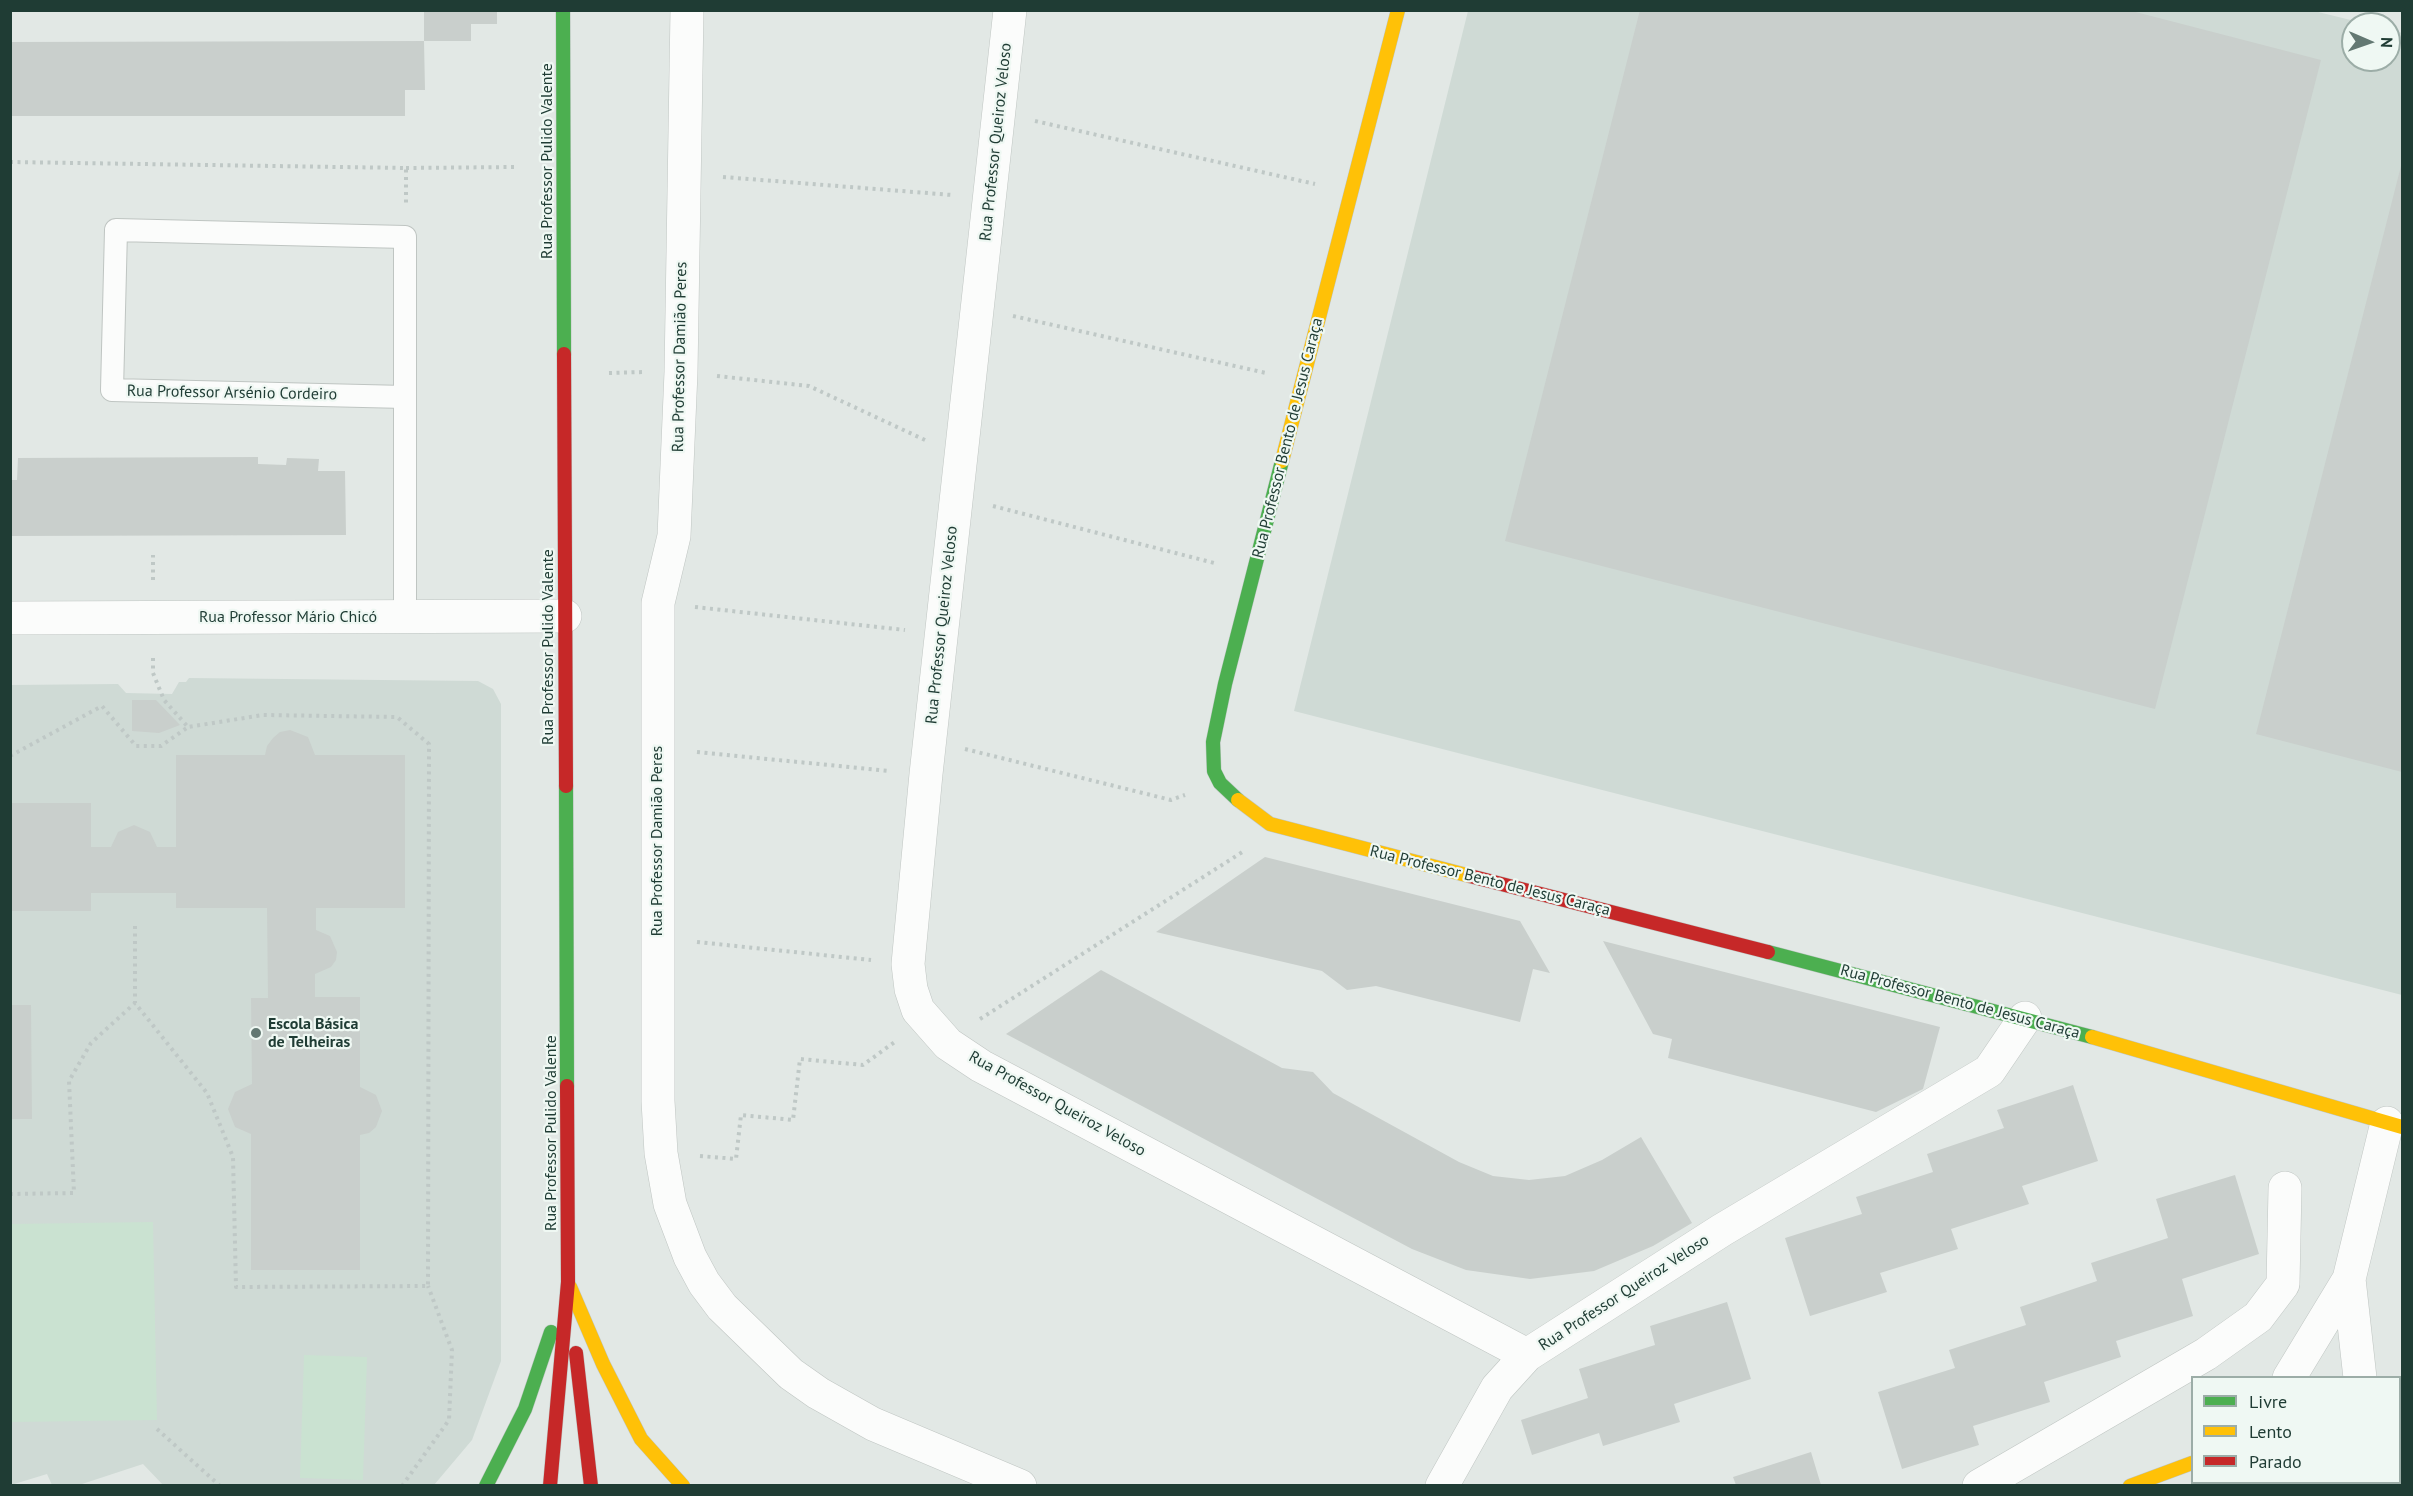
<!DOCTYPE html>
<meta charset="utf-8">
<style>
body{margin:0}
#map{position:relative;width:2413px;height:1496px;overflow:hidden;background:#e2e8e5;font-family:"PT Sans",sans-serif}
canvas{display:block}
.frame{position:absolute;inset:0;border:12px solid #1f3c34;pointer-events:none}
.legend{position:absolute;left:2191px;top:1376px;width:210px;height:108px;box-sizing:border-box;background:#eff8f3;border:2px solid #9cada7;margin:0;padding:8px 10px;list-style:none;font-size:18px;color:#1f3c34}
.legend li{display:flex;align-items:center;gap:12px;height:30px}
.legend b{width:30px;border:2px solid #9cada7}
.north{position:absolute;left:2341px;top:12px;width:60px;height:60px;box-sizing:border-box;background:#eff8f3;border:2px solid #9cada7;border-radius:50%;rotate:92deg;font-size:16px;font-weight:700;line-height:24px;text-align:center;color:#1f3c34}
.north::after{content:'';display:block;margin:auto;width:21px;height:27px;background:#637872;clip-path:polygon(50% 0,100% 100%,50% 72%,0 100%)}
</style>
<div id="map">
<canvas width="2413" height="1496"></canvas>
<div class="frame"></div>
<ul class="legend">
<li><b style="height:8px;background:#4caf50"></b>Livre</li>
<li><b style="height:8px;background:#ffc107"></b>Lento</li>
<li><b style="height:8px;background:#c62828"></b>Parado</li>
</ul>
<div class="north">N</div>
</div>
<script>
const ctx = document.querySelector('canvas').getContext('2d');
ctx.lineJoin = 'round';
function paint(path, color) {
  ctx.fillStyle = color;
  ctx.fill(path, 'evenodd');
}
function poly(rows) {
  const path = new Path2D();
  for (const r of rows) {
    path.moveTo(r[0], r[1]);
    for (let i = 2; i < r.length; i += 2) path.lineTo(r[i], r[i + 1]);
  }
  return path;
}
function stroke(path, color, width, dash) {
  ctx.strokeStyle = color;
  ctx.lineWidth = width;
  ctx.lineCap = dash ? 'butt' : 'round';
  ctx.setLineDash(dash || []);
  ctx.stroke(path);
}
function drawText(font, color, halo, rows, align = 'center') {
  ctx.font = font + ' "PT Sans",sans-serif';
  ctx.lineWidth = 4.5;
  ctx.setLineDash([]);
  ctx.textBaseline = 'middle';
  ctx.strokeStyle = halo;
  ctx.fillStyle = color;
  for (const [text, x, y, turn = 0] of rows) {
    ctx.save();
    ctx.translate(x, y);
    ctx.rotate((+turn || 0) * Math.PI / 180);
    ctx.textAlign = isNaN(turn) ? turn : align;
    if (halo) ctx.strokeText(text, 0, 0);
    ctx.fillText(text, 0, 0);
    ctx.restore();
  }
}
paint(poly([
 [1468,11,2314,11,2367,24,2353,24,2353,60,2389,60,2389,29,2402,33,2402,995,1294,711],
 [189,678,478,681,493,689,501,704,501,1361,472,1440,434,1485,163,1485,143,1464,79,1485,52,1485,47,1474,11,1485,11,685,118,684,126,693,172,694,179,682,186,682]
]), '#cfdad5');
paint(poly([
 [153,1222,157,1420,11,1422,11,1224],
 [304,1355,367,1357,363,1480,300,1478]
]), '#cae2d1');
paint(poly([
 [424,10,497,10,497,24,471,24,471,41,424,41],
 [1640,10,2128,10,2321,60,2155,709,1505,541],
 [424,41,425,90,405,90,405,116,10,116,10,42],
 [2402,162,2402,772,2256,734],
 [258,457,258,464,286,465,287,458,319,459,318,471,345,471,346,535,10,536,10,480,17,480,18,458],
 [132,700,156,700,180,725,159,733,132,731],
 [290,730,308,737,315,755,405,755,405,908,316,908,316,930,330,936,337,952,336,960,331,967,315,974,315,997,360,997,360,1087,376,1095,382,1111,376,1127,369,1133,360,1135,360,1270,251,1270,251,1134,235,1127,228,1109,235,1092,252,1084,251,998,268,998,267,908,176,908,176,893,91,893,91,911,10,911,10,803,91,803,91,847,111,847,118,832,134,825,150,832,157,847,176,847,176,755,265,755,267,746,273,738,280,732],
 [1265,857,1520,921,1550,973,1533,969,1520,1022,1376,986,1347,990,1322,971,1156,932],
 [1603,941,1940,1027,1923,1089,1876,1112,1668,1058,1672,1039,1653,1034],
 [1101,970,1282,1068,1313,1072,1333,1093,1459,1162,1493,1176,1529,1180,1565,1176,1602,1160,1641,1137,1692,1223,1653,1246,1594,1271,1530,1279,1466,1270,1412,1249,1006,1034],
 [10,1005,31,1005,32,1119,10,1119],
 [2073,1085,2098,1161,2022,1186,2029,1204,1951,1229,1958,1249,1880,1273,1887,1292,1810,1316,1785,1238,1862,1214,1856,1197,1933,1172,1927,1154,2004,1128,1997,1110],
 [2235,1175,2259,1254,2182,1279,2193,1316,2116,1341,2121,1357,2044,1382,2050,1402,1973,1426,1979,1445,1902,1469,1878,1392,1955,1368,1949,1350,2026,1325,2020,1307,2097,1281,2091,1263,2168,1238,2156,1199],
 [1727,1302,1751,1379,1674,1404,1680,1422,1603,1446,1599,1433,1532,1455,1521,1420,1588,1398,1579,1369,1655,1345,1650,1326],
 [1811,1452,1821,1485,1736,1485,1733,1477]
]), '#c9cfcc');
const lane = poly([
 [405,617,405,237,116,230,112,390,405,397]
]);
const street = poly([
 [687,10,681,372,674,536,658,603,658,1101,661,1153,670,1204,690,1257,704,1283,722,1307,791,1374,818,1393,873,1424,1020,1486],
 [1010,10,926,774,908,964,911,989,918,1010,948,1044,981,1066,1527,1355],
 [10,618,565,616],
 [2349,1279,2360,1378],
 [2289,1378,2349,1279,2387,1123],
 [1442,1486,1497,1388,1527,1355,1722,1230,1989,1071,2025,1018],
 [1979,1486,2206,1354,2258,1317,2283,1284,2285,1188]
]);
const fast = poly([
 [563,10,564,354],
 [566,786,567,1086],
 [1238,800,1220,783,1214,771,1213,742,1225,684,1282,461],
 [1768,952,2092,1037],
 [486,1486,525,1409,551,1332]
]);
const slow = poly([
 [1282,461,1398,10],
 [1238,800,1270,824,1470,876],
 [2092,1037,2402,1127],
 [570,1287,603,1364,641,1439,683,1486],
 [2367,1482,2371,1486],
 [2130,1486,2192,1463]
]);
const jam = poly([
 [564,354,566,786],
 [1470,876,1768,952],
 [576,1353,591,1486],
 [550,1486,568,1282,567,1086]
]);
stroke(lane, '#bfc5c2', 24);
stroke(street, '#bfc5c2', 34);
stroke(fast, '#bec6c3', 15);
stroke(slow, '#bec6c3', 15);
stroke(jam, '#bec6c3', 15);
stroke(poly([
 [1035,121,1315,184],
 [10,162,406,168,406,203],
 [406,168,516,167],
 [723,177,952,195],
 [1013,316,1266,373],
 [609,373,644,372],
 [717,376,809,386,925,440],
 [993,506,1218,564],
 [153,580,153,555],
 [695,607,905,630],
 [965,749,1171,800,1185,795],
 [697,752,889,771],
 [10,756,102,706,136,746,161,746,188,727,164,700,153,673,153,654],
 [135,926,135,1003,207,1093,233,1157,236,1287,428,1286,429,744,397,717,263,715,188,727],
 [697,942,871,960],
 [980,1019,1244,851],
 [700,1156,736,1159,741,1115,793,1120,800,1059,863,1065,896,1041],
 [10,1194,74,1193,69,1081,91,1043,135,1003],
 [157,1429,220,1486],
 [402,1486,449,1420,452,1350,428,1286]
]), '#bfc8c6', 4, [3, 4.5]);
stroke(lane, '#fbfcfb', 22);
stroke(street, '#fbfcfb', 33);
stroke(fast, '#4caf50', 14);
stroke(slow, '#ffc107', 14);
stroke(jam, '#c62828', 14);
for (const [x, y, r, color] of [
 [256,1033,6,"#637872"]
]) {
  const dot = new Path2D();
  dot.arc(x, y, r, 0, 2 * Math.PI);
  ctx.fillStyle = color;
  ctx.fill(dot);
  stroke(dot, '#eff8f3', 2);
}
drawText('16px', '#1f3c34', '#eff8f3', [
 ["Rua Professor Queiroz Veloso",996,142,-84],
 ["Rua Professor Pulido Valente",547,161,-90],
 ["Rua Professor Damião Peres",680,357,-89],
 ["Rua Professor Arsénio Cordeiro",232,393,1],
 ["Rua Professor Bento de Jesus Caraça",1288,438,-76],
 ["Rua Professor Mário Chicó",288,617],
 ["Rua Professor Queiroz Veloso",942,625,-84],
 ["Rua Professor Pulido Valente",548,647,-90],
 ["Rua Professor Damião Peres",657,841,-90],
 ["Rua Professor Bento de Jesus Caraça",1490,881,14],
 ["Rua Professor Bento de Jesus Caraça",1960,1002,15],
 ["Rua Professor Queiroz Veloso",1057,1104,29],
 ["Rua Professor Pulido Valente",551,1133,-90],
 ["Rua Professor Queiroz Veloso",1624,1293,-33]
]);
drawText('bold 16px', '#1f3c34', '#eff8f3', [
 ["Escola Básica",268,1024],
 ["de Telheiras",268,1042]
], 'left');
</script>
